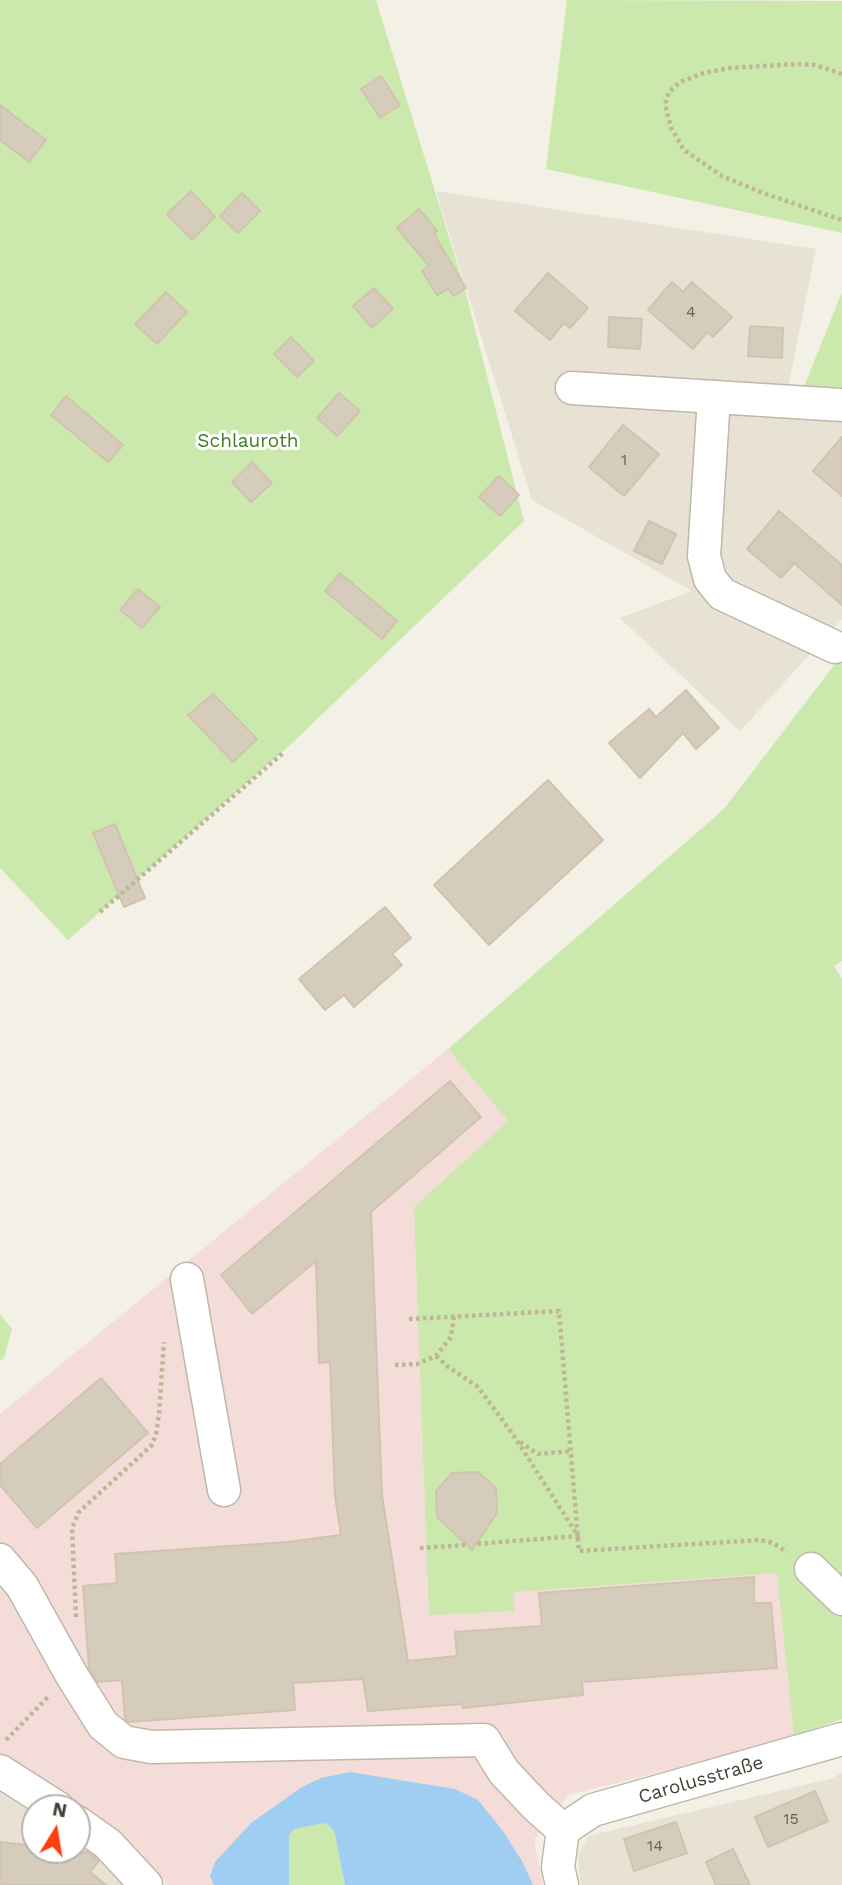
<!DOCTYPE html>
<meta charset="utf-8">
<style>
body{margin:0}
#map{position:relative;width:842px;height:1885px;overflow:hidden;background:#f3f0e6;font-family:"Work Sans",sans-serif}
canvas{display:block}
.north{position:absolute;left:21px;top:1794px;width:70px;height:70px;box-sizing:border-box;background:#fff;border:2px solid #b5b3ae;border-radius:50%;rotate:11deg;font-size:19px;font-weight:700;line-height:28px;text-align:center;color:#464035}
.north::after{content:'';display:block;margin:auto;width:24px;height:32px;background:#ff3f11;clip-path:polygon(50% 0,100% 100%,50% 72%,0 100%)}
</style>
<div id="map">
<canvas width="842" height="1885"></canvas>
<div class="north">N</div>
</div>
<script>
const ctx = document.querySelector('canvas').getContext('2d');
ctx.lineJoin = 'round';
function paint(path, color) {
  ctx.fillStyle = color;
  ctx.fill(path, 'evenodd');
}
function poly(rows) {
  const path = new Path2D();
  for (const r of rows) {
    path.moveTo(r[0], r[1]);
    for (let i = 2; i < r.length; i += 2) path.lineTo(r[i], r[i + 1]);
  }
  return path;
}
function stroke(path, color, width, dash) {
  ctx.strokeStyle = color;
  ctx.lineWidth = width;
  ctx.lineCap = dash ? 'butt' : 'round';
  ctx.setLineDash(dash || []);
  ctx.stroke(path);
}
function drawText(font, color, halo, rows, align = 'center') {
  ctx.font = font + ' "Work Sans",sans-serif';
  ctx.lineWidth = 6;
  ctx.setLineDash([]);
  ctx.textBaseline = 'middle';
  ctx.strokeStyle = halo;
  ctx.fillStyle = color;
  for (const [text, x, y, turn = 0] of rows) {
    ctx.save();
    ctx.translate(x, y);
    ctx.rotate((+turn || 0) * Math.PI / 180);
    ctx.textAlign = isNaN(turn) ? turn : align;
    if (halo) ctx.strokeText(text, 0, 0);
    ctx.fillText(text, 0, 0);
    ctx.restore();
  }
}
paint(poly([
 [436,191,816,249,786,398,842,406,842,619,740,731,620,618,692,591,532,500],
 [842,1773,842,1885,581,1885,580,1882,578,1856,588,1836,830,1779],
 [0,1783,35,1808,35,1850,77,1850,77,1834,137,1885,0,1885]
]), '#e7e2d3');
paint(poly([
 [448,1049,508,1121,414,1207,839,1503,842,1719,754,1749,568,1795,534,1840,543,1885,168,1885,104,1821,0,1757,0,1414]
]), '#f4ddd8');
paint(poly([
 [0,0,376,0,463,282,524,521,288,747,68,940,0,868],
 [567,0,842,1,842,233,546,169],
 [842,292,842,399,801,394],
 [838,660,842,664,842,961,834,966,842,979,842,1719,794,1736,777,1573,514,1592,514,1611,429,1615,414,1207,508,1121,448,1049,724,809],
 [0,1314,12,1329,4,1358,0,1361],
 [324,1823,331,1827,335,1834,345,1885,289,1885,289,1835,294,1829]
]), '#cbe9ad');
paint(poly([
 [350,1772,455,1789,478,1800,503,1831,522,1861,533,1885,345,1885,335,1834,331,1827,324,1823,294,1829,289,1835,289,1885,214,1885,210,1876,215,1862,251,1823,302,1787,321,1778]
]), '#a0cdf2');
const building = poly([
 [381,76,400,105,380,118,361,89,381,76],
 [0,105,46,140,29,162,0,140,0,105],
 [191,191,215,217,192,240,167,214,191,191],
 [242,193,260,211,238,233,220,216,242,193],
 [419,209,437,231,434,234,466,288,454,296,448,289,437,295,422,271,429,266,397,228,419,209],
 [548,273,588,308,570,328,564,323,550,340,515,311,548,273],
 [672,282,683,292,692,282,732,317,713,337,707,332,693,349,648,310,672,282],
 [374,288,393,309,372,328,353,306,374,288],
 [166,292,187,312,157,344,135,324,166,292],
 [609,317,642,319,640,349,608,347,609,317],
 [750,326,783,328,782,358,748,356,750,326],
 [291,337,314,361,297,377,274,354,291,337],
 [339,393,360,411,337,436,317,418,339,393],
 [66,396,123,445,108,462,51,415,66,396],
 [623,425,659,454,624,496,589,467,623,425],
 [842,437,842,496,813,471,842,437],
 [252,462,272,483,251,502,232,482,252,462],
 [499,476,519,495,500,516,479,497,499,476],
 [779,511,842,565,842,605,794,563,781,578,747,549,779,511],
 [649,521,676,534,662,564,634,551,649,521],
 [340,573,397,621,382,639,325,591,340,573],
 [138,589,160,607,142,628,120,610,138,589],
 [686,690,719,728,696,749,683,733,640,778,609,743,649,709,656,717,686,690],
 [213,694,257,739,233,762,188,715,213,694],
 [548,780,603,840,489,945,434,885,548,780],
 [115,824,145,898,124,907,93,833,115,824],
 [385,907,411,938,392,954,402,965,354,1007,344,995,325,1010,299,979,385,907],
 [450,1081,481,1117,371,1212,382,1495,408,1661,457,1656,455,1632,542,1626,539,1593,754,1577,754,1603,771,1603,777,1668,582,1682,583,1695,463,1708,462,1704,368,1711,363,1679,293,1683,295,1710,129,1722,125,1719,122,1680,98,1682,89,1668,83,1586,117,1583,115,1554,287,1542,341,1535,335,1496,330,1362,319,1363,316,1261,252,1314,221,1275,450,1081],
 [101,1378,148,1433,37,1528,0,1485,0,1464,101,1378],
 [478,1472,496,1488,497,1513,472,1550,437,1517,436,1491,452,1473,478,1472],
 [815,1791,828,1821,768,1847,755,1817,815,1791],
 [676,1822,687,1853,634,1871,624,1839,676,1822],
 [0,1842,35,1846,35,1850,88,1852,99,1861,90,1872,106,1885,0,1885,0,1842],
 [733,1849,750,1885,716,1885,706,1862,733,1849]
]);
paint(building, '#d5ccbb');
stroke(building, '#d0c4ae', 2);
const minor = poly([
 [572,388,842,405],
 [714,397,704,556,710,579,722,594,835,647],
 [187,1279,224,1490],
 [0,1560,22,1586,71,1674,103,1725,124,1742,151,1747,484,1740,504,1772,536,1806,563,1830],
 [811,1569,842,1599],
 [0,1771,58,1808],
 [77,1822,108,1844,146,1885],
 [563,1830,593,1810,842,1739],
 [562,1885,558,1867,563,1830]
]);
stroke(minor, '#bfb8a8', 35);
stroke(poly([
 [842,74,815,65,798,64,730,68,704,73,680,82,669,92,665,104,671,128,684,150,722,176,763,193,842,220],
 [100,912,283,753],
 [409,1319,559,1311,579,1551,760,1540,773,1543,787,1552],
 [436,1356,447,1366,478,1387,514,1436,578,1536,474,1544],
 [395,1365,417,1364,436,1356,451,1337,454,1316],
 [520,1442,538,1454,571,1451],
 [420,1548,465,1545],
 [76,1617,72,1528,79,1512,151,1446,156,1435,159,1414,164,1342],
 [6,1740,49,1696]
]), '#c1b599', 4.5, [3.5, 3.5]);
stroke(minor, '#fff', 32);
drawText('16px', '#6a6356', null, [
 ["4",691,312],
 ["1",624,460],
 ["15",791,1819],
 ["14",655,1846]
]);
drawText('19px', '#427a26', '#fff', [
 ["Schlauroth",248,441]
]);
drawText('19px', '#464035', '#fff', [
 ["Carolusstraße",701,1780,-16]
]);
</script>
